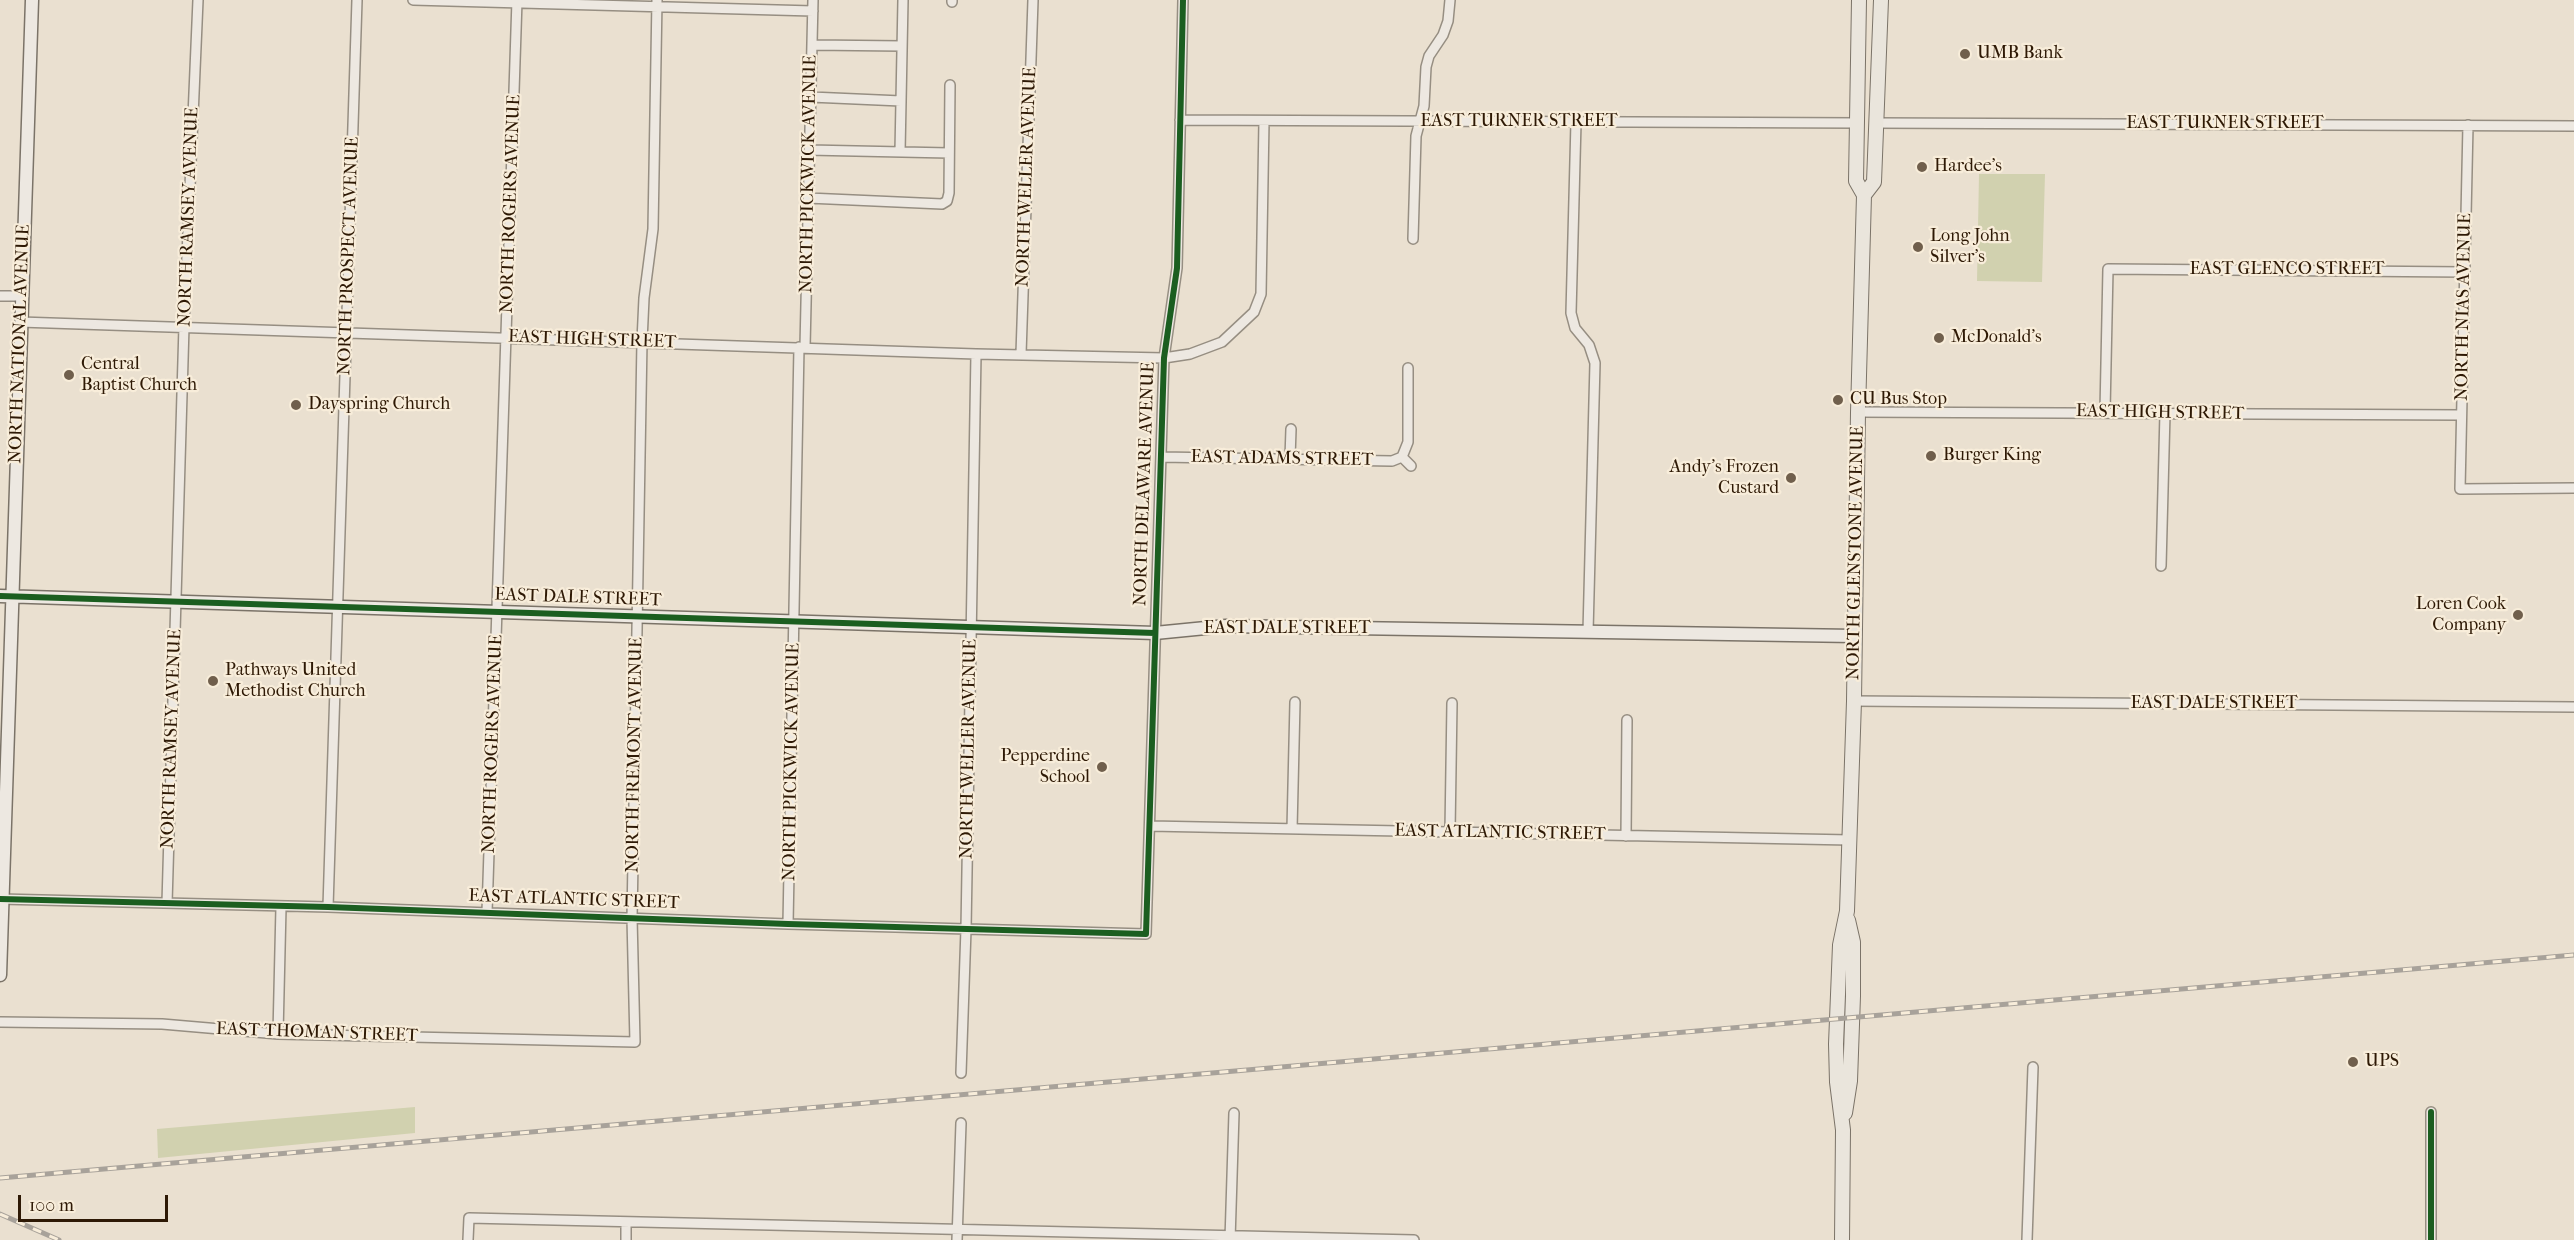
<!DOCTYPE html>
<style>
body{margin:0}
#map{position:relative;width:2574px;height:1240px;overflow:hidden;background:#eae0d0;font-family:"IM FELL French Canon",serif}
canvas{display:block}
.scale{position:absolute;left:18px;top:1195px;width:150px;height:27px;box-sizing:border-box;border:3px solid #2e1905;border-top:0;padding-left:8px;font-size:18px;line-height:21px;white-space:nowrap;color:#2e1905;-webkit-text-stroke:4px #f8edda;paint-order:stroke}
</style>
<div id="map">
<canvas width="2574" height="1240"></canvas>
<div class="scale">100 m</div>
</div>
<script>
const ctx = document.querySelector('canvas').getContext('2d');
ctx.lineJoin = 'round';
function paint(path, color) {
  ctx.fillStyle = color;
  ctx.fill(path, 'evenodd');
}
function poly(rows) {
  const path = new Path2D();
  for (const r of rows) {
    path.moveTo(r[0], r[1]);
    for (let i = 2; i < r.length; i += 2) path.lineTo(r[i], r[i + 1]);
  }
  return path;
}
function stroke(path, color, width, dash) {
  ctx.strokeStyle = color;
  ctx.lineWidth = width;
  ctx.lineCap = dash ? 'butt' : 'round';
  ctx.setLineDash(dash || []);
  ctx.stroke(path);
}
function drawText(font, color, halo, rows, align = 'center') {
  ctx.font = font + ' "IM FELL French Canon",serif';
  ctx.lineWidth = 4.5;
  ctx.setLineDash([]);
  ctx.textBaseline = 'middle';
  ctx.strokeStyle = halo;
  ctx.fillStyle = color;
  for (const [text, x, y, turn = 0] of rows) {
    ctx.save();
    ctx.translate(x, y);
    ctx.rotate((+turn || 0) * Math.PI / 180);
    ctx.textAlign = isNaN(turn) ? turn : align;
    if (halo) ctx.strokeText(text, 0, 0);
    ctx.fillText(text, 0, 0);
    ctx.restore();
  }
}
paint(poly([
 [1979,174,2045,174,2042,282,1977,281],
 [415,1107,415,1133,158,1158,157,1129]
]), '#d1d1af');
const street = poly([
 [413,0,813,11],
 [952,2,952,0],
 [812,45,902,46],
 [811,97,901,101],
 [1180,120,1858,123],
 [1576,122,1571,313,1575,328,1589,345,1595,363,1588,632],
 [1876,123,2574,126],
 [2468,125,2460,489,2574,488],
 [809,150,949,153],
 [900,152,903,0],
 [808,198,942,204,947,201,949,193,950,85],
 [1413,239,1416,136,1424,106,1426,67,1429,56,1443,35,1448,21,1450,0],
 [0,296,21,296],
 [20,322,976,354,1164,358,1190,354,1222,342,1254,312,1261,294,1264,121],
 [805,347,813,0],
 [1021,354,1033,0],
 [2105,411,2108,269,2465,272],
 [1858,412,2461,415],
 [1161,457,1392,461,1402,457],
 [1402,457,1408,442,1408,368],
 [1402,457,1411,466],
 [1290,458,1291,429],
 [2161,566,2165,413],
 [1854,701,2574,707],
 [1150,826,1850,840],
 [1292,829,1295,702],
 [1450,831,1452,703],
 [1626,836,1627,720],
 [0,899,328,907,788,924,1146,934,1164,358,1177,268,1183,0],
 [167,903,184,326,198,0],
 [328,907,357,0],
 [487,912,517,0],
 [788,924,799,347],
 [0,1022,162,1024,278,1034,635,1042,632,918,642,341,644,298,653,229,657,0],
 [278,1034,281,907],
 [961,1073,966,929,976,354],
 [468,1240,469,1218,1414,1240],
 [626,1240,626,1223],
 [957,1240,961,1123],
 [1230,1240,1234,1113],
 [2027,1240,2033,1067],
 [2431,1240,2431,1112]
]);
const secondary = poly([
 [0,596,1155,633,1226,626,1854,636],
 [0,975,32,0]
]);
const primary = poly([
 [1864,195,1874,182,1881,0],
 [1845,1113,1850,1081,1853,996,1853,942,1848,920],
 [1842,1240,1843,1130,1837,1082,1836,1044,1840,945,1847,911,1854,701,1858,412,1864,195,1856,181,1859,0]
]);
stroke(street, '#968e82', 12);
stroke(secondary, '#7b7368', 15);
stroke(primary, '#7b7368', 16);
stroke(street, '#ede8e1', 9);
stroke(secondary, '#ede8e1', 12);
stroke(primary, '#eae5dc', 14);
const rail = poly([
 [0,1178,2574,955],
 [0,1214,59,1240]
]);
stroke(rail, '#a8a29a', 5);
stroke(rail, '#f8edda', 3, [9]);
stroke(poly([
 [0,596,1155,633],
 [0,899,328,907,788,924,1146,934,1164,358,1177,268,1183,0],
 [2431,1240,2431,1112]
]), '#1b5e20', 6);
for (const [x, y, r, color] of [
 [1965,54,6,"#705f4c"],
 [1922,167,6,"#705f4c"],
 [1918,247,6,"#705f4c"],
 [1939,338,6,"#705f4c"],
 [69,375,6,"#705f4c"],
 [1838,400,6,"#705f4c"],
 [296,405,6,"#705f4c"],
 [1931,456,6,"#705f4c"],
 [1791,478,6,"#705f4c"],
 [2518,615,6,"#705f4c"],
 [213,681,6,"#705f4c"],
 [1102,767,6,"#705f4c"],
 [2353,1062,6,"#705f4c"]
]) {
  const dot = new Path2D();
  dot.arc(x, y, r, 0, 2 * Math.PI);
  ctx.fillStyle = color;
  ctx.fill(dot);
  stroke(dot, '#f8edda', 2);
}
drawText('18px', '#2e1905', '#f8edda', [
 ["UMB Bank",1977,54],
 ["Hardee's",1934,167],
 ["Long John",1930,237],
 ["Silver's",1930,258],
 ["McDonald's",1951,338],
 ["Central",81,365],
 ["Baptist Church",81,386],
 ["CU Bus Stop",1850,400],
 ["Dayspring Church",308,405],
 ["Burger King",1943,456],
 ["Andy's Frozen",1779,468,"right"],
 ["Custard",1779,489,"right"],
 ["Loren Cook",2506,605,"right"],
 ["Company",2506,626,"right"],
 ["Pathways United",225,671],
 ["Methodist Church",225,692],
 ["Pepperdine",1090,757,"right"],
 ["School",1090,778,"right"],
 ["UPS",2365,1062]
], 'left');
drawText('18px', '#2e1905', '#f8edda', [
 ["EAST TURNER STREET",1519,122],
 ["EAST TURNER STREET",2225,124],
 ["NORTH PICKWICK AVENUE",809,174,-89],
 ["NORTH WELLER AVENUE",1027,177,-88],
 ["NORTH ROGERS AVENUE",511,204,-88],
 ["NORTH RAMSEY AVENUE",189,217,-88],
 ["NORTH PROSPECT AVENUE",349,256,-88],
 ["EAST GLENCO STREET",2287,270],
 ["NORTH NIAS AVENUE",2464,307,-89],
 ["EAST HIGH STREET",592,340,2],
 ["NORTH NATIONAL AVENUE",20,344,-88],
 ["EAST HIGH STREET",2160,413,1],
 ["EAST ADAMS STREET",1282,459,1],
 ["NORTH DELAWARE AVENUE",1145,484,-88],
 ["NORTH GLENSTONE AVENUE",1856,553,-89],
 ["EAST DALE STREET",578,598,2],
 ["EAST DALE STREET",1287,629],
 ["EAST DALE STREET",2214,704],
 ["NORTH RAMSEY AVENUE",172,739,-88],
 ["NORTH ROGERS AVENUE",493,744,-88],
 ["NORTH WELLER AVENUE",969,749,-89],
 ["NORTH FREMONT AVENUE",635,755,-89],
 ["NORTH PICKWICK AVENUE",792,762,-89],
 ["EAST ATLANTIC STREET",1500,833,1],
 ["EAST ATLANTIC STREET",574,900,2],
 ["EAST THOMAN STREET",317,1033,2]
]);
</script>
